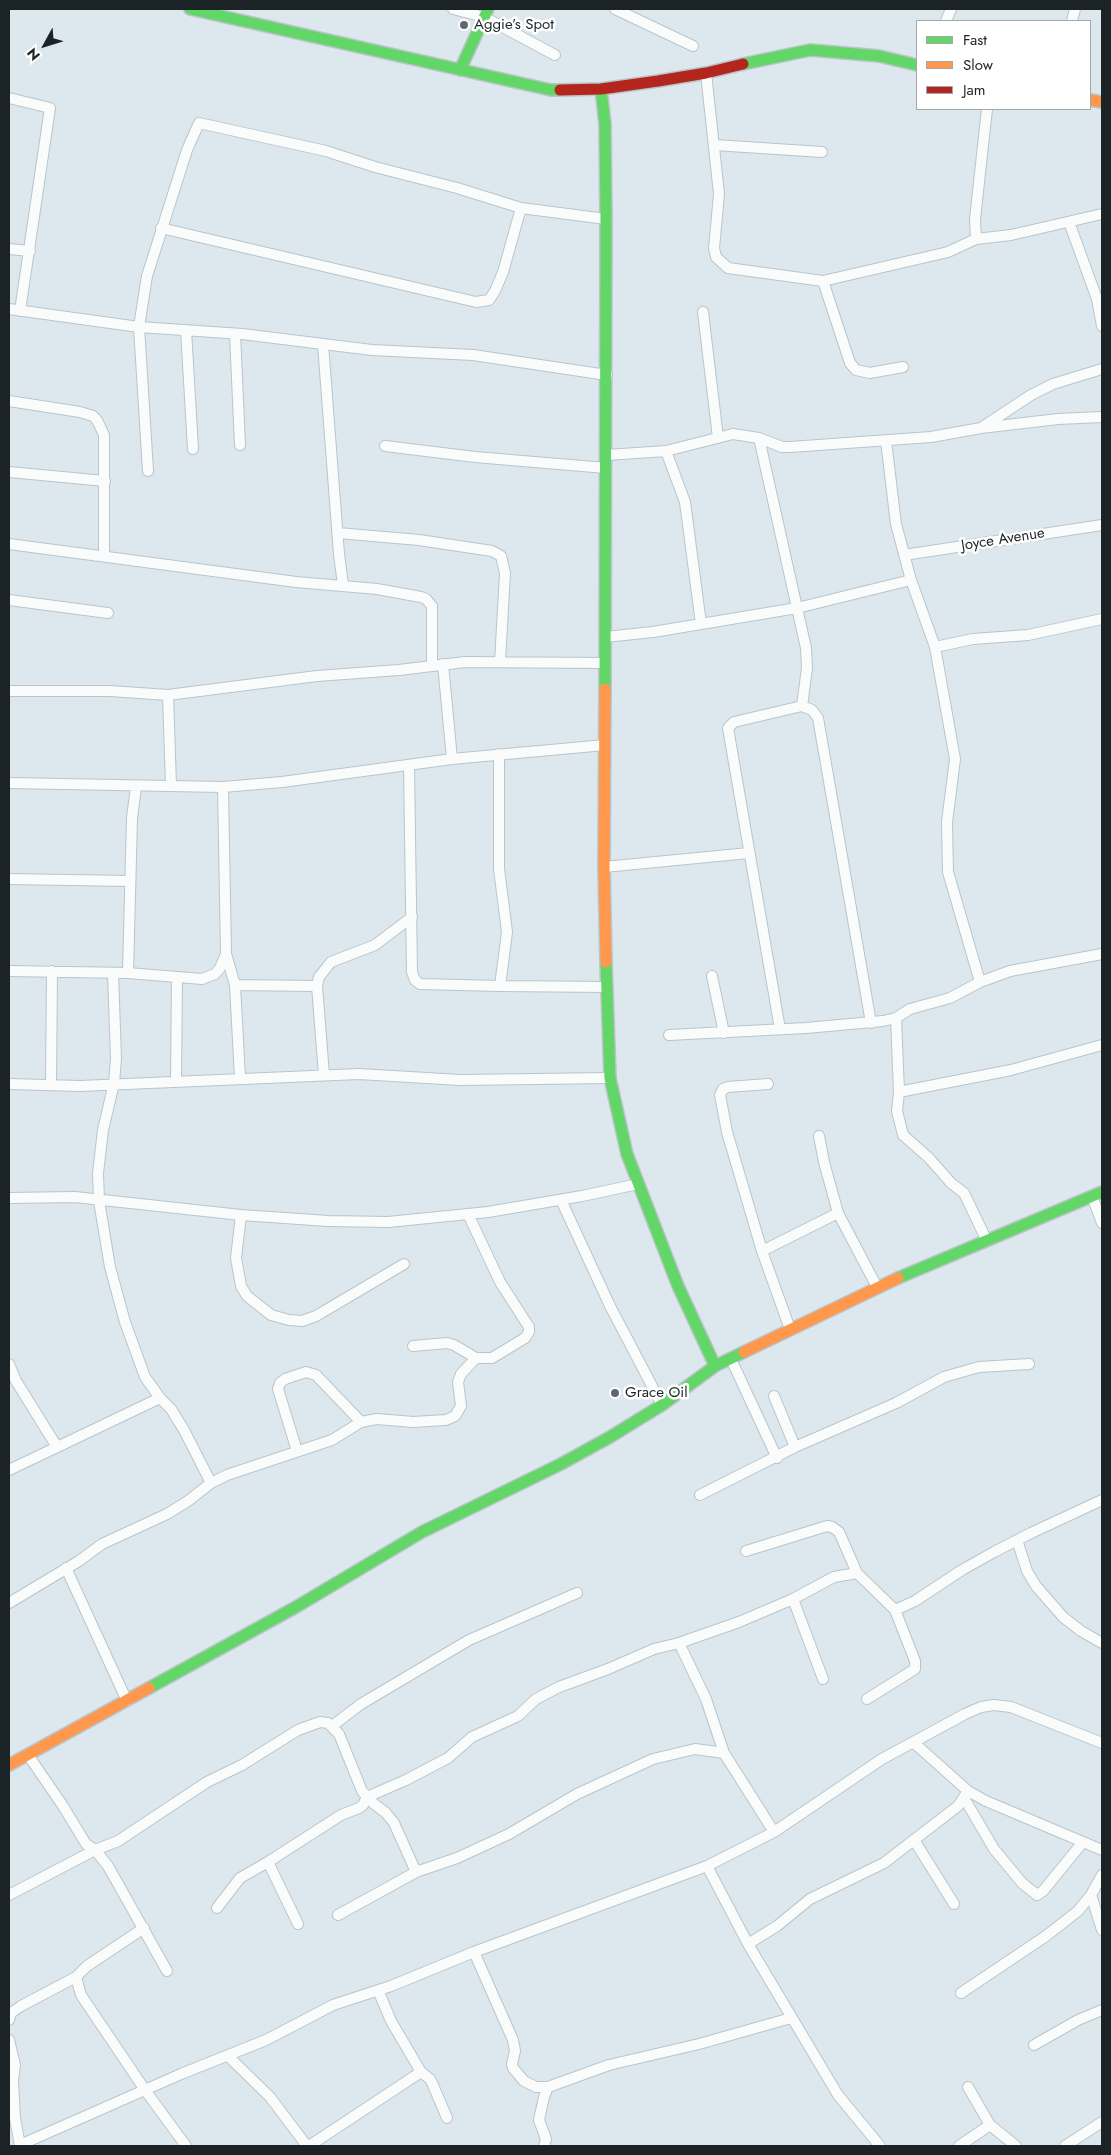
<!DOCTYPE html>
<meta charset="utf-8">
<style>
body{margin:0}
#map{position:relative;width:1111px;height:2155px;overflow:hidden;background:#dce8ee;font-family:Jost,sans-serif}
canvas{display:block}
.frame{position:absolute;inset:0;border:10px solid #1c2327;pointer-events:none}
.legend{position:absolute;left:916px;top:20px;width:175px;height:90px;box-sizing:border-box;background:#fff;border:1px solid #a4a7a9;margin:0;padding:6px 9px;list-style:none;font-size:15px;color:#1c2327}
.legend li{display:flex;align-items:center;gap:10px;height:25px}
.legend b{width:25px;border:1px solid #a4a7a9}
.north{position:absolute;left:20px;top:20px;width:50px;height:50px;-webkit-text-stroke:4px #fff;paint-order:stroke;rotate:231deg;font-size:14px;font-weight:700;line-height:20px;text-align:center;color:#1c2327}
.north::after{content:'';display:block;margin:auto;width:18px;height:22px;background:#1c2327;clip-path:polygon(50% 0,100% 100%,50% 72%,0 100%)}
</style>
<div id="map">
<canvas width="1111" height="2155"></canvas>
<div class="frame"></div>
<ul class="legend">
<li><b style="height:6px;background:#63d668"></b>Fast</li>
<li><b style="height:6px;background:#ff974d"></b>Slow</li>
<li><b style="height:6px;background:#b3261e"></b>Jam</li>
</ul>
<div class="north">N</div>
</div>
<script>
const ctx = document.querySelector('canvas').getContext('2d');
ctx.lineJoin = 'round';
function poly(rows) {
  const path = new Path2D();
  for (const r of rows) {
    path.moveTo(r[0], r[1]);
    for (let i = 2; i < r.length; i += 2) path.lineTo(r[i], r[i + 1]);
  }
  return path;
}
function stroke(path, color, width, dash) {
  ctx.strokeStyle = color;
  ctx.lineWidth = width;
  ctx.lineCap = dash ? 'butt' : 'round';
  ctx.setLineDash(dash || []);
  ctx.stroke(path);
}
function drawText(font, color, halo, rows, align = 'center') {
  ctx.font = font + ' Jost,sans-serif';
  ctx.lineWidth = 5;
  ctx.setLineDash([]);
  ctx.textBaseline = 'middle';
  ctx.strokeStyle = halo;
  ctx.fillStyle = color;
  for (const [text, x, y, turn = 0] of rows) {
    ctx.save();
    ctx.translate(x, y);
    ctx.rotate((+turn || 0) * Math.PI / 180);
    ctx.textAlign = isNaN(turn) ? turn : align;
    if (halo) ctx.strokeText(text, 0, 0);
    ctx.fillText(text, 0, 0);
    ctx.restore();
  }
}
const street = poly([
 [453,9,484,17,555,55],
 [615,9,693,46],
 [946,21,951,9],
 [1072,21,1075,9],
 [706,73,719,194,714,248,716,257,728,268,823,281,948,252,976,239,1011,235,1102,214],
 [9,98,50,108,20,311],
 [715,145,822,152],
 [1069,222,1097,299,1102,326],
 [161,228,476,302,489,300,495,291,503,272,521,208],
 [976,239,975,219,987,109],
 [9,249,30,251],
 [823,281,850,363,856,370,870,373,903,367],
 [9,309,139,327,242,334,372,350,473,355,607,375],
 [703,312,718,438],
 [186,330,193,449],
 [235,334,240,445],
 [323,344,339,554,343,585],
 [9,401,80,412,93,416,97,420,104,435,104,556],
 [981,428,1031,395,1053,384,1102,369],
 [759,438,806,648,807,668,802,706],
 [886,441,896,524,911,580,935,647,955,759,947,822,948,872,980,982],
 [385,446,475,457,606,468],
 [666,451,685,502,701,624],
 [607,455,666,451,733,434,759,438,782,447,790,447,931,437,981,428,1058,419,1102,417],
 [148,471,139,327,147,276,187,150,199,123,326,151,375,167,457,188,521,208,606,219],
 [9,472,105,481],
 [338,533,419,540,492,551,501,556,505,573,500,662],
 [9,544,296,582,377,589,421,597,426,599,432,606,432,665],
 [904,555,1102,525],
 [9,600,108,613],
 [605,637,653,632,797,608,911,580],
 [935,647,973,639,1028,635,1102,619],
 [443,664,452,759],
 [9,691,110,691,168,695,317,676,399,670,465,662,605,663],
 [168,695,171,786],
 [499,754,499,869,507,932,500,986,607,987],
 [409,765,412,972,415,980,420,984,500,986],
 [9,783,223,787,282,782,452,759,605,745],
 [604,867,749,853],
 [9,879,130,881],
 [226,954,235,985,240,1078],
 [9,971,128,973,202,979,215,974,220,968,226,954,223,787],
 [113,973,116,1059,114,1083,103,1130,98,1173,99,1201,110,1267,125,1322,145,1377,160,1398,171,1409,184,1430,211,1483],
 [128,973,132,818,136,787],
 [712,976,724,1033],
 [235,985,317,986],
 [896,1018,899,1092,897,1111,903,1135,929,1158,951,1183,964,1193,987,1241],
 [780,1029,728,728,734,722,802,706,812,710,818,718,871,1023],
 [669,1035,806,1028,883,1021,896,1018,910,1009,950,998,980,982,1010,971,1102,954],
 [324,1075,317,986,319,977,331,962,375,945,412,917],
 [176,1080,177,977],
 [9,1084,80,1086,359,1074,460,1080,610,1078],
 [51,1084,52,971],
 [768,1084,728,1087,723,1089,720,1095,727,1132,762,1251,790,1329],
 [899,1092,1011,1070,1102,1045],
 [819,1136,824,1162,838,1213,877,1287],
 [1092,1196,1102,1223],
 [9,1198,75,1197,241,1215,328,1221,388,1222,488,1212,582,1196,638,1184],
 [561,1200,610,1306,662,1405],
 [241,1215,236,1258,241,1286,247,1296,271,1315,289,1320,302,1321,316,1316,404,1264],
 [762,1251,838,1213],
 [413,1346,447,1343,454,1345,476,1358],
 [731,1359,777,1458],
 [9,1364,16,1381,57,1447],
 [774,1396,795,1447],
 [297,1451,278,1389,280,1383,285,1379,306,1372,316,1375,361,1422],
 [9,1470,160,1398],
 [700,1495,795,1447,896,1403,944,1377,979,1367,1029,1364],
 [1017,1540,1027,1571,1036,1586,1063,1617,1081,1631,1102,1643],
 [746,1551,827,1526,832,1527,839,1532,857,1573],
 [66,1568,127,1701],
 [793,1599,823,1679],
 [9,1603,79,1561,102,1544,167,1514,188,1501,211,1483,227,1475,332,1440,361,1422,377,1419,413,1422,446,1420,455,1416,461,1406,458,1382,461,1374,476,1358,492,1358,525,1338,529,1332,529,1327,500,1282,468,1214],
 [867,1699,915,1669,915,1661,895,1610],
 [332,1726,361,1704,469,1640,577,1593],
 [913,1742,968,1791,986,1801,1102,1850],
 [28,1755,63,1806,86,1844,95,1850,108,1866,167,1971],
 [964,1798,994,1849,1022,1883,1037,1895,1043,1891,1083,1842],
 [774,1832,724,1753,706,1699,679,1643,739,1622,793,1599,834,1577,857,1573,895,1610,915,1601,962,1570,994,1552,1031,1533,1102,1500],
 [914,1840,954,1904],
 [268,1862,298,1924],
 [707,1866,748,1944,838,2095,880,2146],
 [9,1895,95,1850,118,1841,207,1782,242,1765,298,1730,320,1722,328,1723,339,1734,362,1791,373,1803,386,1813,394,1823,416,1872],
 [1091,1895,1102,1930],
 [217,1908,240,1878,268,1862,341,1815,359,1808,363,1805,367,1797,406,1780,448,1758,472,1737,518,1716,536,1699,559,1687,608,1669,654,1649,679,1643],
 [338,1915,416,1872,457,1858,509,1834,577,1794,653,1759,695,1749,724,1753],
 [748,1944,777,1926,810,1899,884,1863,958,1806,968,1791],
 [474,1952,513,2040,515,2051,512,2064,513,2068,524,2081,536,2087,548,2087,609,2065,699,2044,791,2018],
 [76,1977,81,1995,145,2090,186,2146],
 [378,1990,391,2021,421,2072,430,2079,433,2085,447,2118],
 [961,1993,1046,1936,1078,1911,1091,1895,1102,1875],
 [9,2020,11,2013,21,2006,76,1977,87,1966,144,1928],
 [9,2040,15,2065,13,2081,15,2118,20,2146],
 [1034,2045,1078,2020,1102,2010],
 [228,2056,270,2097,307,2146],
 [968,2087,990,2125],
 [20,2145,181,2074,266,2040,333,2005,391,1986,474,1952,707,1866,774,1832,882,1759,965,1714,981,1707,994,1705,1011,1707,1102,1743],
 [309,2146,421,2072],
 [544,2146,546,2139,539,2120,544,2097,548,2087],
 [959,2146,990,2125,1016,2146],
 [1065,2146,1102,2122]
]);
const fast = poly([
 [190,9,551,90,560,90],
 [743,64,810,50,879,56,917,65],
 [460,70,488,9],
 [601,89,605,124,606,219,605,689],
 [606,962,610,1078,627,1154,678,1286,715,1366],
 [898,1278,1102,1192],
 [149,1688,296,1607,422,1532,561,1464,610,1437,662,1405,715,1366,744,1352]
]);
const slow = poly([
 [1090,100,1102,102],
 [605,689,604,867,606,962],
 [744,1352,898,1278],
 [9,1765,149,1688]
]);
const jam = poly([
 [560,90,601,89,658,81,706,73,743,64]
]);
stroke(street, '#bbc4c9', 12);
stroke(fast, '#bbc4c9', 14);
stroke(slow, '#bbc4c9', 14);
stroke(jam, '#bbc4c9', 14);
stroke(street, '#fafcfc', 10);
stroke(fast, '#63d668', 11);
stroke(slow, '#ff974d', 11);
stroke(jam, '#b3261e', 11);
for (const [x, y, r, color] of [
 [464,25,5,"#5f686d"],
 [615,1393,5,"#5f686d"]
]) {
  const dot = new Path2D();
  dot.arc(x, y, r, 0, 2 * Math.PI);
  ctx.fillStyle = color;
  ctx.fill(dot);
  stroke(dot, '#fff', 2);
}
drawText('15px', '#1c2327', '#fff', [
 ["Aggie’s Spot",474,25],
 ["Grace Oil",625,1393]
], 'left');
drawText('15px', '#1c2327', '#fff', [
 ["Joyce Avenue",1003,540,-9]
]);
</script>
